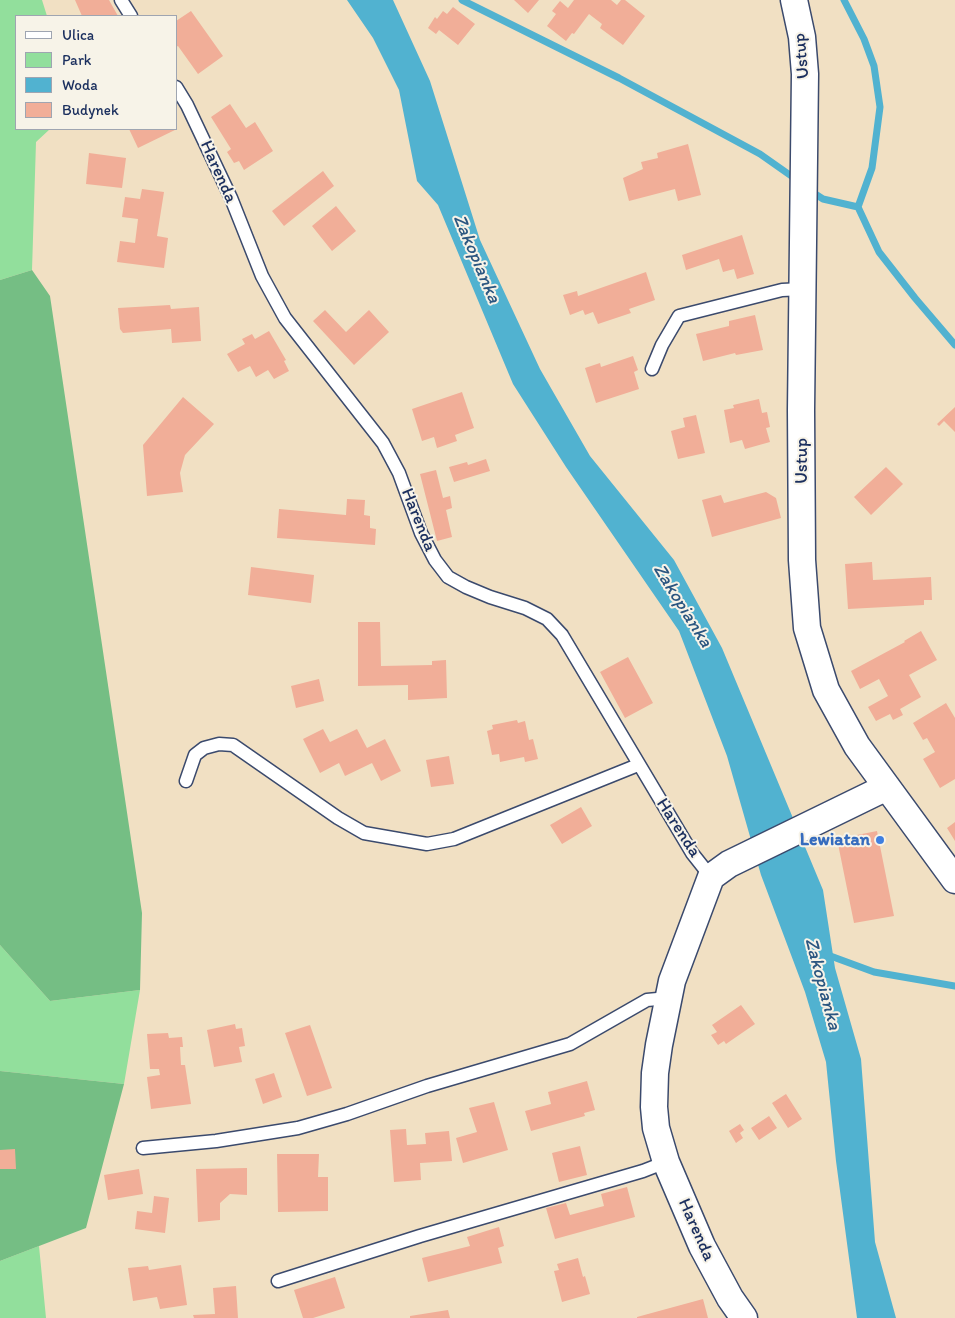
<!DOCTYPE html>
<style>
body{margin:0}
#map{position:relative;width:955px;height:1318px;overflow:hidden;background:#f1e0c3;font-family:Itim,sans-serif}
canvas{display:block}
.legend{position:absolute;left:15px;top:15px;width:162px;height:115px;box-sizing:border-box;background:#f7f3e8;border:1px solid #9fa5b1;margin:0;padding:6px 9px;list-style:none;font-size:15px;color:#1b2f5e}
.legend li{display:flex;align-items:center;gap:10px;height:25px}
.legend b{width:25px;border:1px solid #9fa5b1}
</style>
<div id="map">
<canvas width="955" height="1318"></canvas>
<ul class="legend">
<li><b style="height:6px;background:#fff"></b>Ulica</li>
<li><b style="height:14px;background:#92df9c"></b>Park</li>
<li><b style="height:14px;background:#51b2d0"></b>Woda</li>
<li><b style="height:14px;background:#f1ae98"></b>Budynek</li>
</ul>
</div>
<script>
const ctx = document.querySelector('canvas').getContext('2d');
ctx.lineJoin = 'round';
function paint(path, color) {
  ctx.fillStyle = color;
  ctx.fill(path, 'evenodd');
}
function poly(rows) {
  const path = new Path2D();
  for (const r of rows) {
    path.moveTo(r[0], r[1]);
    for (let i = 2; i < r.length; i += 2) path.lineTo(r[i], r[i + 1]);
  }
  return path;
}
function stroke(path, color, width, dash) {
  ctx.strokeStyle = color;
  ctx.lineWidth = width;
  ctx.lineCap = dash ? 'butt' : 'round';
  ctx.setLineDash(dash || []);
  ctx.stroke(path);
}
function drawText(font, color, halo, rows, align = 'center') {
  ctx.font = font + ' Itim,sans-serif';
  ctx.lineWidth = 4;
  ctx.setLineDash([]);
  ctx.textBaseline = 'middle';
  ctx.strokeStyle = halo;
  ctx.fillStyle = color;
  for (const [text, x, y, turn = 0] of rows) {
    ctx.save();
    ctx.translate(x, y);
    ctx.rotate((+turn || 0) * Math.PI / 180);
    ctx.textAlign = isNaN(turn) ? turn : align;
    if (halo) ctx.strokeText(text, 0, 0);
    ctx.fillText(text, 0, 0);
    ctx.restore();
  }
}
paint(poly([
 [0,0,42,0,47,16,16,16,16,129,50,129,36,142,32,270,0,280],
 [0,945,50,1001,140,990,124,1084,0,1071],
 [39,1246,46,1318,0,1318,0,1261]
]), '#92df9c');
paint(poly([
 [32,270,50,296,142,913,140,990,50,1001,0,945,0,280],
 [0,1071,124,1084,86,1228,0,1261]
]), '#75be84');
paint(poly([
 [347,0,393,0,430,81,480,240,540,369,590,456,674,560,722,648,823,890,835,968,861,1059,875,1242,896,1318,857,1318,836,1161,826,1062,805,992,761,875,727,756,679,631,566,467,513,384,438,205,417,181,399,90,373,38]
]), '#51b2d0');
stroke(poly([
 [462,0,619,78,760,154,797,180],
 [844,0,864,39,874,66,880,107,872,168,858,207],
 [809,190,823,199,858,207,879,252,915,298,955,345],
 [825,954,874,972,955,986]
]), '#51b2d0', 7);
paint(poly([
 [75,0,109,0,118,16,82,16],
 [514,0,539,0,528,13],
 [574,0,611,0,617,5,621,0,625,0,645,16,623,45,600,28,602,24,589,14,574,34,572,33,566,41,547,26,556,14,552,11,560,1,568,8],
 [453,7,475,24,458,45,439,30,436,34,428,28,435,17,437,19,443,11,447,14],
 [191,11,223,56,198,74,178,46,176,47,176,21],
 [230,104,246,128,255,122,273,151,244,170,239,161,234,163,227,152,231,149,211,117],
 [129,129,177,129,138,148],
 [688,144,701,195,678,201,675,189,629,201,623,178,643,169,641,162,658,158,657,153],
 [89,153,126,158,122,188,86,184],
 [323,171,334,186,284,226,272,211],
 [142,189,164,192,157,236,168,238,164,268,117,262,120,241,135,243,138,219,122,217,125,197,140,199],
 [336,206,356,231,332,251,312,226],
 [742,235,754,274,737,279,734,269,723,272,719,259,686,270,682,255],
 [646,272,655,300,629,309,631,313,598,324,593,312,585,315,583,310,570,315,563,295,577,291,578,296],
 [170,305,171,309,199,307,201,341,172,343,171,329,123,333,120,329,118,308],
 [325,310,346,332,369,310,389,332,354,365,313,321],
 [755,315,763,350,736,355,735,353,703,361,696,334,729,326,729,321],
 [269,331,286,360,284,361,289,371,274,379,268,370,256,377,250,366,238,372,227,354,245,344,242,339,252,334,255,339],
 [633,356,638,370,634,372,639,389,596,403,585,368,600,363,601,367],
 [462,392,474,428,455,435,457,441,437,448,434,437,422,441,412,409],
 [183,397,214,424,185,455,180,473,183,492,147,496,143,445],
 [759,399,762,413,767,412,770,427,766,428,770,442,745,449,742,440,730,443,724,410,734,408,733,405],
 [955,407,955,432,944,421,939,426,937,424],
 [696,415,705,453,678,459,671,431,685,427,683,418],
 [486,459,490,471,454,482,449,467,467,462,468,465],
 [886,467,903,484,871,515,854,497],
 [436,470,443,498,450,496,452,508,446,510,452,537,437,541,420,474],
 [766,492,776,498,781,518,712,537,702,500,721,495,724,503],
 [347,499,365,500,364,515,370,516,370,528,376,529,375,545,277,538,279,509,346,515],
 [872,562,873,580,931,577,932,600,924,600,924,605,848,609,845,564],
 [251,567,314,575,311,603,248,595],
 [358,622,380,622,381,666,432,665,432,661,446,660,447,698,408,700,408,685,358,686],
 [921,631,937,660,909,675,921,697,900,709,903,715,893,720,890,714,876,721,868,707,888,696,879,679,860,689,851,671,905,642,904,641],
 [628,657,653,703,625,718,600,672],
 [319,679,324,701,296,708,291,686],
 [946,703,955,718,955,779,940,788,923,759,935,752,927,738,923,740,913,723],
 [517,720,518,723,525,721,529,740,533,739,538,759,525,762,524,757,500,762,499,754,492,755,487,731,493,729,492,725],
 [323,729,330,742,357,729,367,748,385,739,401,771,381,781,372,763,345,776,339,763,320,773,303,739],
 [449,756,454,784,431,787,426,760],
 [581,807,592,826,562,844,550,825],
 [955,822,955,841,947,828],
 [877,831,894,916,854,923,837,839],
 [741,1005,755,1024,726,1044,724,1041,718,1045,711,1035,717,1032,712,1025],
 [235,1024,236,1029,242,1028,245,1046,239,1047,242,1062,214,1067,207,1030],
 [310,1025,332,1088,307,1096,285,1033],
 [168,1033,169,1038,182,1037,183,1047,180,1047,181,1065,185,1065,191,1104,151,1109,147,1077,160,1075,159,1069,150,1069,147,1034],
 [274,1073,282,1097,263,1104,255,1079],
 [587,1081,595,1110,584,1113,585,1116,531,1131,525,1111,551,1104,548,1092],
 [786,1094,802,1119,788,1128,772,1103],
 [494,1102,508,1150,463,1163,456,1138,477,1132,469,1108],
 [769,1116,777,1128,759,1140,751,1128],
 [740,1124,744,1130,740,1133,743,1138,736,1143,729,1131],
 [406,1129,407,1145,426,1144,425,1133,449,1131,452,1161,420,1163,421,1180,394,1182,390,1130],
 [580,1146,587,1175,559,1182,552,1153],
 [15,1149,16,1169,0,1169,0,1150],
 [277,1154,319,1154,318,1177,328,1177,328,1211,278,1212],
 [247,1168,247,1195,230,1194,220,1203,220,1220,198,1222,196,1169],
 [139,1169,143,1194,108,1200,104,1175],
 [627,1187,635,1217,555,1239,546,1208,566,1203,570,1215,604,1206,601,1194],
 [154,1196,169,1198,165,1233,135,1229,137,1211,152,1213],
 [499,1227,504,1246,498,1248,502,1263,428,1282,422,1258,470,1246,467,1237],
 [578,1258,583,1277,585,1276,590,1294,562,1302,554,1271,559,1270,557,1264],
 [181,1265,187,1305,160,1309,157,1297,133,1301,128,1268,148,1266,149,1270],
 [335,1277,345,1308,313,1318,303,1318,294,1290],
 [236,1286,238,1318,194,1318,193,1315,215,1314,213,1288],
 [703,1299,708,1318,637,1318,637,1317],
 [448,1310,450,1318,410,1318,410,1316]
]), '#f1ae98');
const lane = poly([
 [121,0,131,16],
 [176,87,187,105,231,198,262,276,285,318,383,443,399,473,421,533,435,560,448,577,466,587,490,597,525,608,547,619,562,635,692,853,711,877],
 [652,369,662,345,679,316,782,290,803,289],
 [186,781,195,755,204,748,219,744,233,745,338,818,364,833,427,844,454,839,638,765],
 [143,1148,216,1141,298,1128,347,1114,427,1086,570,1044,647,1000,668,998],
 [278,1281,420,1236,643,1171,666,1162]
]);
const street = poly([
 [794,0,802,37,805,74,801,410,802,560,807,628,826,690,857,746,955,880],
 [744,1318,730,1298,702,1246,666,1162,656,1128,654,1107,655,1073,659,1045,672,981,711,877,729,864,887,787]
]);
stroke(lane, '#3b4a6d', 15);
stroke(street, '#3b4a6d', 29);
stroke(lane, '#fff', 12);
stroke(street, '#fff', 26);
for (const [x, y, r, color] of [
 [880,840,5,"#3f7fe0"]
]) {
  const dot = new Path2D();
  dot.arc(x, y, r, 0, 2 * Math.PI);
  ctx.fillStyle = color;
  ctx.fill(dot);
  stroke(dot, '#f7f3e8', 2);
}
drawText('18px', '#1b2f5e', '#f7f3e8', [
 ["Ustup",802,56,-95],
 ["Harenda",218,172,66],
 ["Ustup",802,461,-90],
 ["Harenda",418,520,68],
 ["Harenda",678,828,57],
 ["Harenda",696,1230,66]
]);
drawText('bold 18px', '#366cbe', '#f7f3e8', [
 ["Lewiatan",870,840]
], 'right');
drawText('italic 19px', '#2b5680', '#f7f3e8', [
 ["Zakopianka",476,259,67],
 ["Zakopianka",682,606,58],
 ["Zakopianka",822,984,75]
]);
</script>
